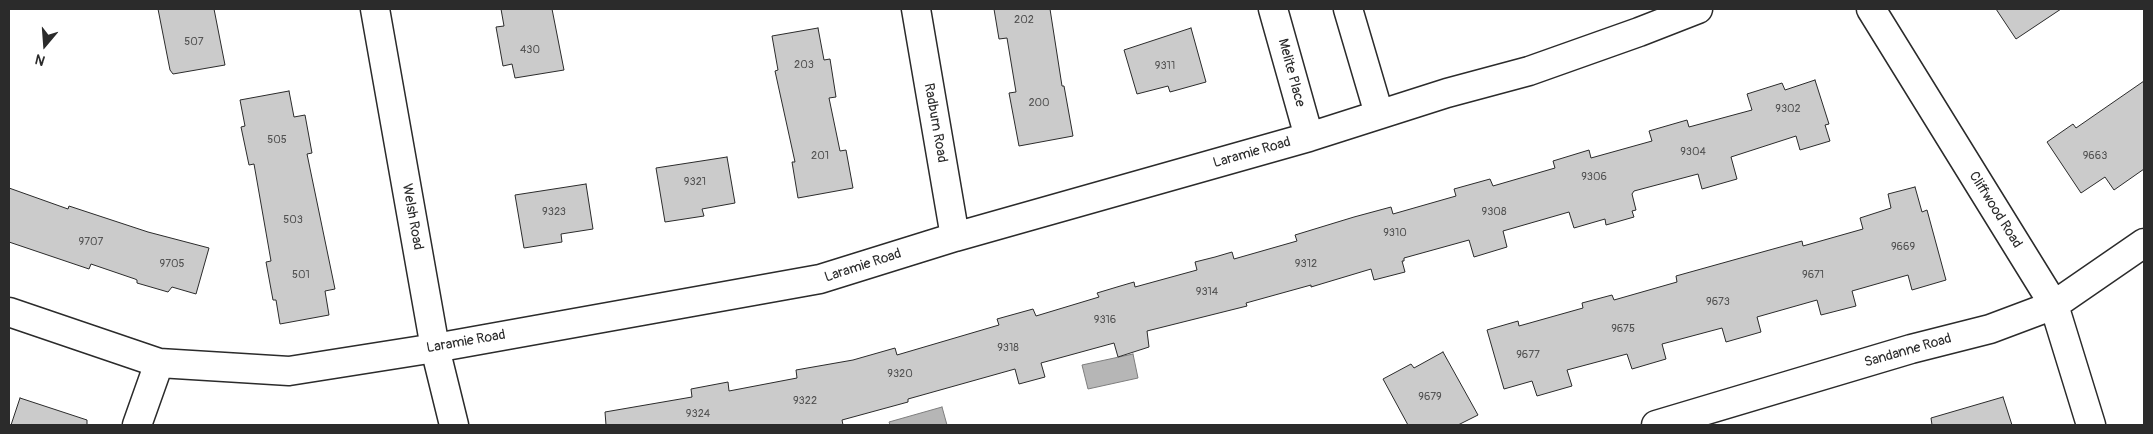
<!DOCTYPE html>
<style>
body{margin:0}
#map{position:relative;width:2153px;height:434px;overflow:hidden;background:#fff;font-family:Pangolin,sans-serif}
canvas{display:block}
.frame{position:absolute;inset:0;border:10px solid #2b2b2b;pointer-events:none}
.north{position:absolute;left:20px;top:20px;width:50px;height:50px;-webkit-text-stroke:4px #fff;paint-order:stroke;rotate:198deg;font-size:14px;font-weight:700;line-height:20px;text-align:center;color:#2b2b2b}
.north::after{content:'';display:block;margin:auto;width:18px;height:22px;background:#2b2b2b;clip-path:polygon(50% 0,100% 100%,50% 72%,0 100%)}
</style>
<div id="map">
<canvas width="2153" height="434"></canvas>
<div class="frame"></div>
<div class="north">N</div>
</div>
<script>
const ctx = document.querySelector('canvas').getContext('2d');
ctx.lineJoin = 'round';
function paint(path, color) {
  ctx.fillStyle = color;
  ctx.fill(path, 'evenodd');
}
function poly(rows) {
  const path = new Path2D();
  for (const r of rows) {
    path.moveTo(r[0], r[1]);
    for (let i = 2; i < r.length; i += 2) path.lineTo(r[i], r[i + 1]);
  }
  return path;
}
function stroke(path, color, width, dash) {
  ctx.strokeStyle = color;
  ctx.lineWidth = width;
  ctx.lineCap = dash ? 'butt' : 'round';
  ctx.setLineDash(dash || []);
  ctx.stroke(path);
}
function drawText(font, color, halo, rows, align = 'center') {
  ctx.font = font + ' Pangolin,sans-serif';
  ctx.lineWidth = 4;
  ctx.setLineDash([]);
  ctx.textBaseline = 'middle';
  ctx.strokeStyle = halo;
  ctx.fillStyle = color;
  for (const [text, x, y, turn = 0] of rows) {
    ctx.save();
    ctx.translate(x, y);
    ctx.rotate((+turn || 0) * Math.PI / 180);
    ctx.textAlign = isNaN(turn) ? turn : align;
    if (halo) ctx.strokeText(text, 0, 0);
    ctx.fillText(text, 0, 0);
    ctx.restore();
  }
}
const water = poly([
 [1133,354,1138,378,1088,389,1082,365,1133,354],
 [942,407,947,425,890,425,889,422,942,407]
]);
paint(water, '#b6b6b6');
stroke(water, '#7e7e7e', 1);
const building = poly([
 [158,9,214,9,225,65,173,74,170,70,158,9],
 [501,9,552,9,564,70,515,78,512,64,503,66,496,27,504,26,501,9],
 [994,9,1050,9,1062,86,1064,86,1073,136,1019,146,1009,93,1016,92,1007,38,999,39,994,9],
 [1996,9,2061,9,2016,39,1996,9],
 [818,28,824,60,830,59,836,97,829,98,840,151,846,150,853,188,798,198,792,162,795,162,775,71,778,70,772,36,818,28],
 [1191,28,1206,82,1170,92,1168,86,1137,94,1124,50,1191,28],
 [1815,80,1829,124,1825,125,1830,141,1800,150,1796,136,1731,157,1737,179,1702,189,1698,174,1634,191,1632,194,1636,210,1632,211,1634,217,1606,225,1605,219,1574,228,1569,212,1503,231,1507,247,1474,257,1469,240,1404,258,1404,261,1402,261,1405,272,1374,280,1371,269,1311,287,1311,285,1246,303,1247,306,1147,331,1149,347,1118,357,1114,343,1041,363,1045,377,1019,384,1015,369,908,399,908,402,842,420,843,425,606,425,605,412,692,397,691,389,728,382,729,391,797,378,796,370,853,360,895,348,897,355,999,325,997,319,1033,309,1036,316,1099,297,1097,293,1117,287,1134,282,1135,287,1197,270,1195,262,1215,257,1232,252,1234,259,1297,241,1295,235,1354,217,1391,207,1393,214,1456,196,1454,189,1490,179,1493,186,1555,168,1553,161,1589,150,1591,158,1652,141,1649,131,1687,120,1689,127,1752,110,1747,94,1782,83,1785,90,1815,80],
 [2144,81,2144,169,2114,190,2105,177,2081,193,2047,142,2073,124,2076,128,2144,81],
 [289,91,294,117,305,115,312,153,307,154,335,289,325,291,329,315,280,324,276,300,273,300,266,262,271,261,254,164,249,165,241,127,245,126,240,100,289,91],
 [727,157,735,203,702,209,704,216,665,222,656,168,727,157],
 [586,184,593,229,561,234,562,242,524,248,515,195,586,184],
 [1915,187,1922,212,1927,210,1946,280,1912,290,1908,275,1852,291,1856,306,1821,315,1817,300,1757,317,1761,332,1726,342,1722,328,1662,344,1666,359,1632,369,1627,354,1567,370,1572,386,1537,396,1532,381,1504,389,1487,330,1518,321,1519,326,1583,308,1582,303,1612,295,1614,300,1677,282,1676,276,1737,259,1802,241,1803,246,1863,229,1860,218,1891,208,1888,194,1915,187],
 [9,188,68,209,69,206,148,232,209,248,196,294,172,287,168,292,137,283,137,280,135,279,91,264,89,269,9,242,9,188],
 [1443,352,1478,415,1458,425,1408,425,1383,379,1411,364,1414,368,1443,352],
 [2003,397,2012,425,1932,425,1931,418,2003,397],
 [20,398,87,420,87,425,11,425,20,398]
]);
paint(building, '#cbcbcb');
stroke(building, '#2b2b2b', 1);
const minor = poly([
 [916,9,955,237],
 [1273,9,1309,137],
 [1348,9,1379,114],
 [1871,9,2054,305,2091,425],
 [9,312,159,363,289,371,435,348,820,279,955,237,1309,137,1447,93,1529,71,1639,32,1698,9],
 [137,425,159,363],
 [1656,425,1911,349,1990,329,2054,305,2144,243]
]);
const secondary = poly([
 [375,9,435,348,454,425]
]);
stroke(minor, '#2b2b2b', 31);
stroke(secondary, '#2b2b2b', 31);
stroke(minor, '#fff', 28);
stroke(secondary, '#fff', 28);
drawText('11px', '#535353', null, [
 ["202",1024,20],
 ["507",194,42],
 ["430",530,50],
 ["203",804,65],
 ["9311",1165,66],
 ["200",1039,103],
 ["9302",1788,109],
 ["505",277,140],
 ["9304",1693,152],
 ["201",820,156],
 ["9663",2095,156],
 ["9306",1594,177],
 ["9321",695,182],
 ["9323",554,212],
 ["9308",1494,212],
 ["503",293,220],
 ["9310",1395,233],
 ["9707",91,242],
 ["9669",1903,247],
 ["9705",172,264],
 ["9312",1306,264],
 ["501",301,275],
 ["9671",1813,275],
 ["9314",1207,292],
 ["9673",1718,302],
 ["9316",1105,320],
 ["9675",1623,329],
 ["9318",1008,348],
 ["9677",1528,355],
 ["9320",900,374],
 ["9679",1430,397],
 ["9322",805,401],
 ["9324",698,414]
]);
drawText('14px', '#2b2b2b', '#fff', [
 ["Melite Place",1291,73,75],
 ["Radburn Road",935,123,80],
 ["Laramie Road",1252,153,-16],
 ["Cliffwood Road",1995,210,58],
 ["Welsh Road",412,217,80],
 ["Laramie Road",863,266,-18],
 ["Laramie Road",466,342,-10],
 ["Sandanne Road",1908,351,-16]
]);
</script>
